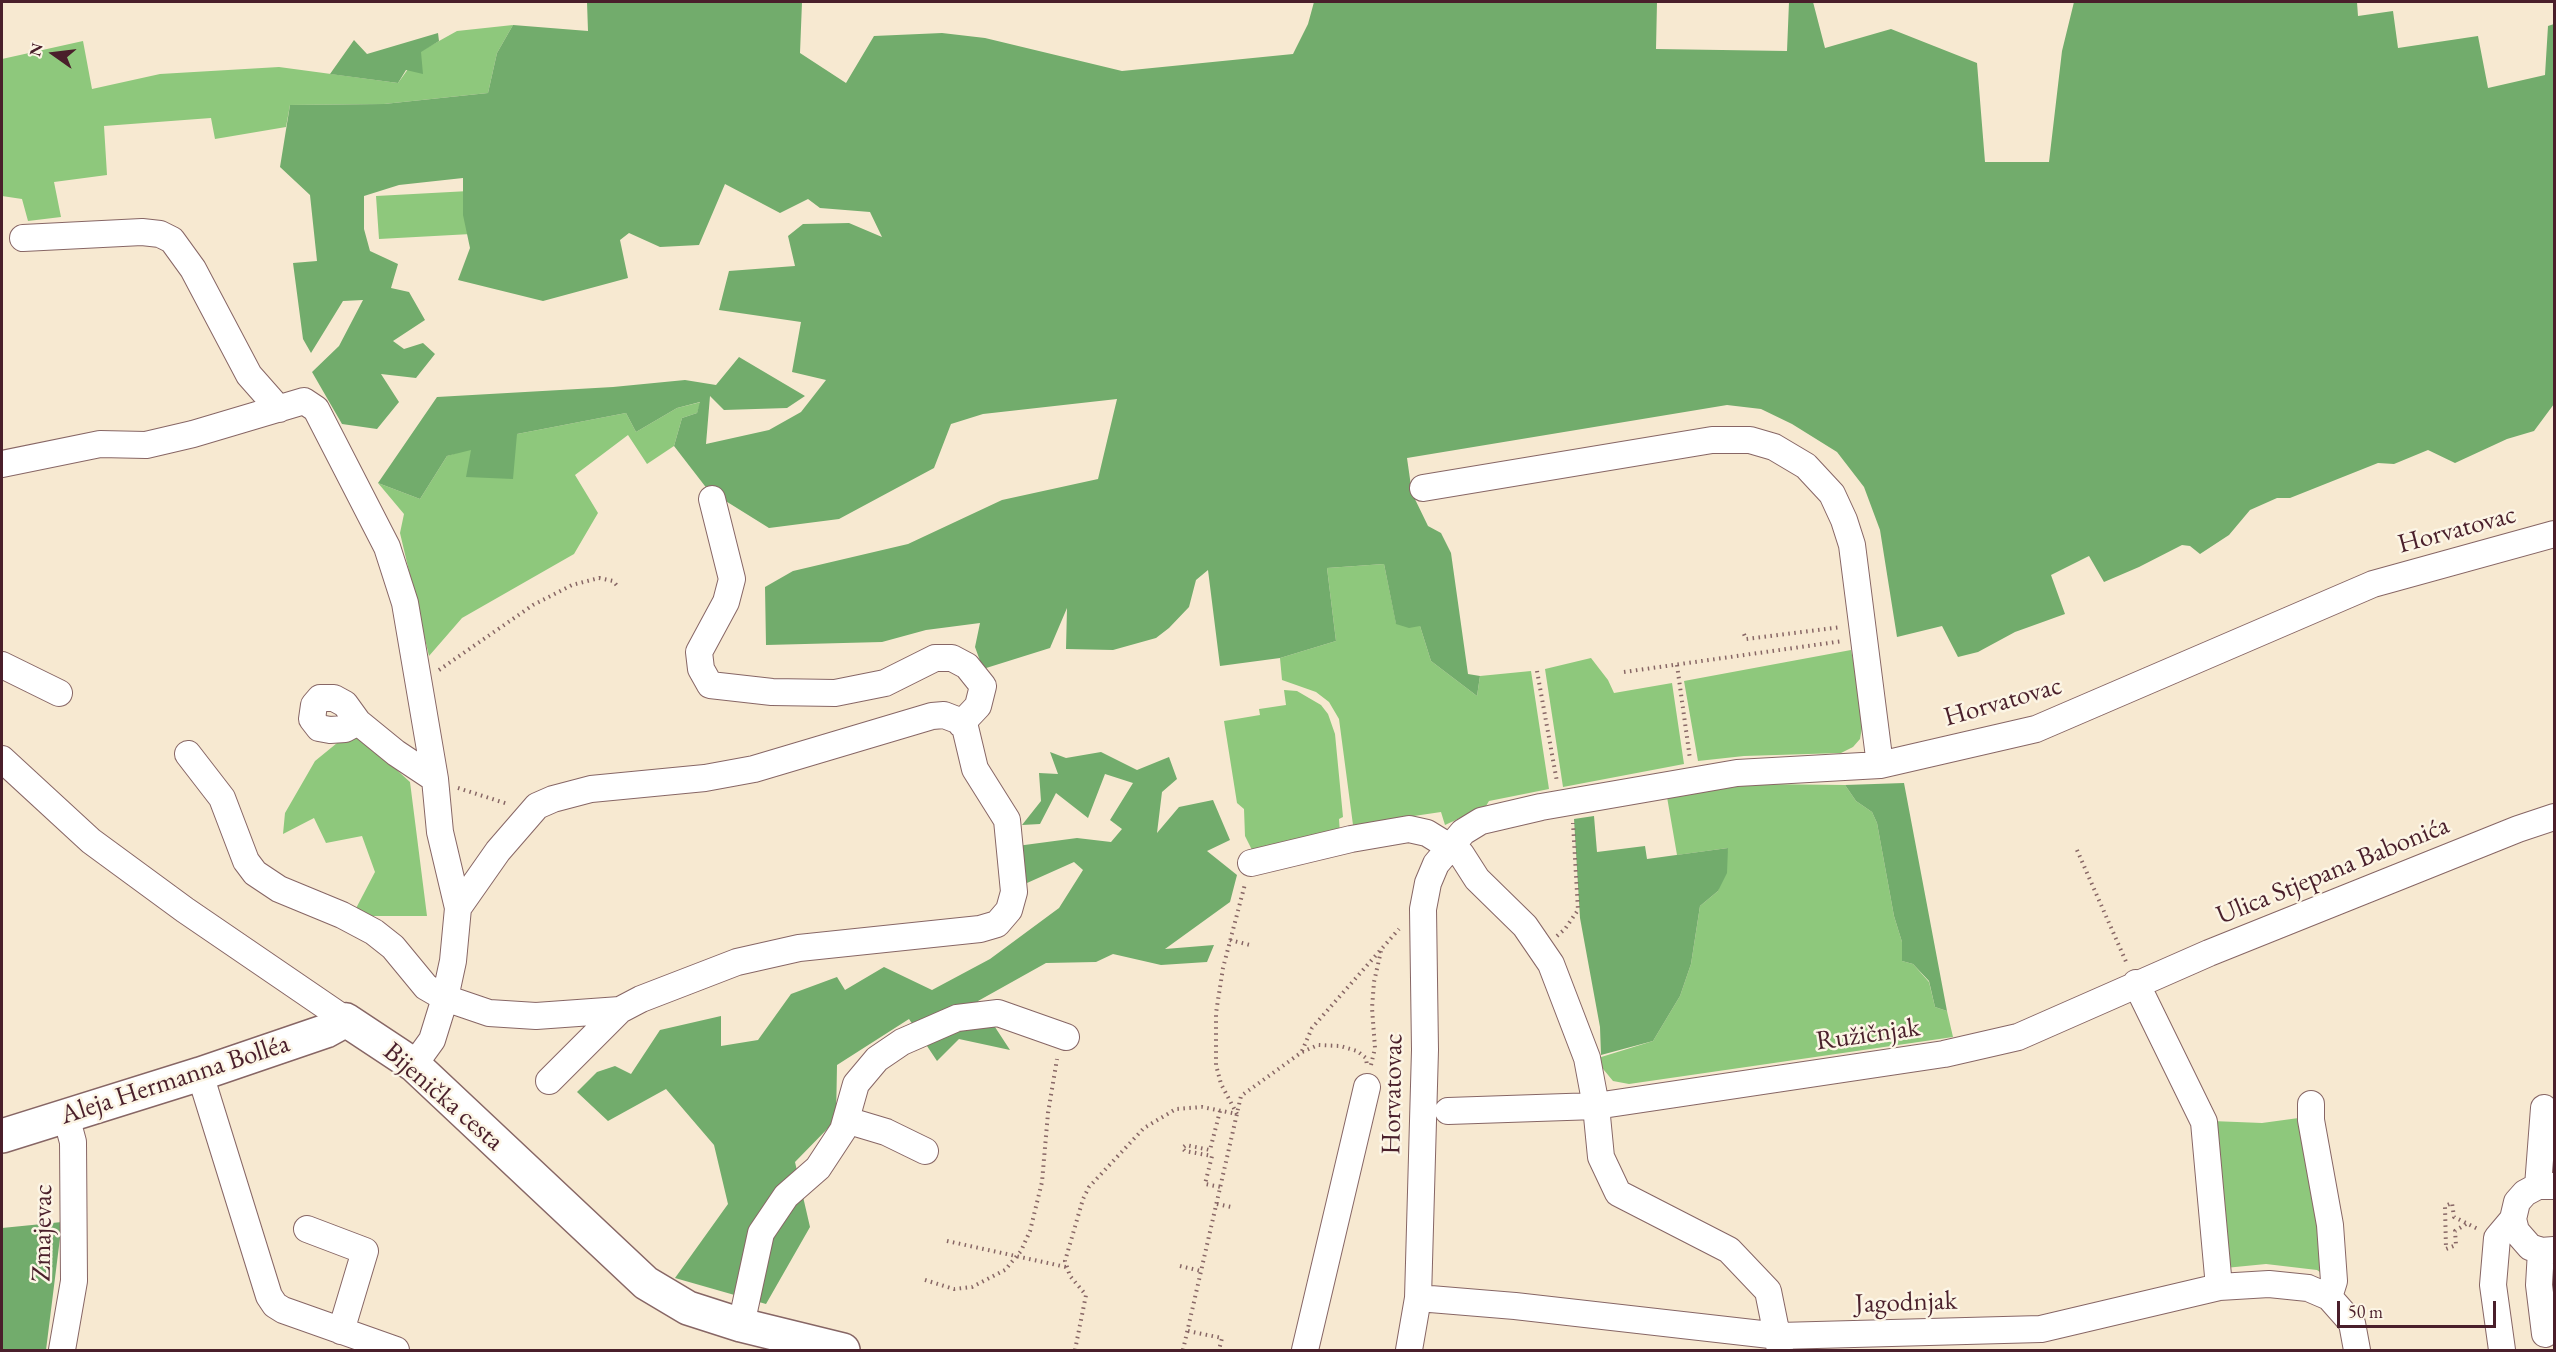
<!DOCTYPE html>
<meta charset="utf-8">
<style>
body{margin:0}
#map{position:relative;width:2556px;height:1352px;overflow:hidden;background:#f7e9d1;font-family:"EB Garamond",serif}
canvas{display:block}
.frame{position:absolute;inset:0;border:3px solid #4a1f2b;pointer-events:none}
.north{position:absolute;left:24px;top:24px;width:60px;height:60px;-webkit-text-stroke:4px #fcf5e5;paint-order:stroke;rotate:284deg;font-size:16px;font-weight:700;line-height:24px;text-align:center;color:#4a1f2b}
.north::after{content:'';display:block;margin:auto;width:21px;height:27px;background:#4a1f2b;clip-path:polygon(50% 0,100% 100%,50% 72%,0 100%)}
.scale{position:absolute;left:2337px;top:1301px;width:159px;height:27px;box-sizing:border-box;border:3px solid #4a1f2b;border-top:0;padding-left:8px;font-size:18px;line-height:21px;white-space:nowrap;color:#4a1f2b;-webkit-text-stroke:4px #fcf5e5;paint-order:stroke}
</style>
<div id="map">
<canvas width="2556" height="1352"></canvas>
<div class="frame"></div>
<div class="north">N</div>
<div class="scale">50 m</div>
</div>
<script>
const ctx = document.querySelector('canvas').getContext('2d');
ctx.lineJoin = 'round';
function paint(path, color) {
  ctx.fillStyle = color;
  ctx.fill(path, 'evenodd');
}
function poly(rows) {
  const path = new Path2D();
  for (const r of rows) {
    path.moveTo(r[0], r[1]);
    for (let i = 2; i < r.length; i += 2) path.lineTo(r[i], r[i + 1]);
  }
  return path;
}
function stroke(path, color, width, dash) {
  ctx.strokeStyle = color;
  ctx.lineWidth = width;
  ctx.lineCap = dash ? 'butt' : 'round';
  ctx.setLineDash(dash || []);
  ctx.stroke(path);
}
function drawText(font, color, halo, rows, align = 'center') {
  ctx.font = font + ' "EB Garamond",serif';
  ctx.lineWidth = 5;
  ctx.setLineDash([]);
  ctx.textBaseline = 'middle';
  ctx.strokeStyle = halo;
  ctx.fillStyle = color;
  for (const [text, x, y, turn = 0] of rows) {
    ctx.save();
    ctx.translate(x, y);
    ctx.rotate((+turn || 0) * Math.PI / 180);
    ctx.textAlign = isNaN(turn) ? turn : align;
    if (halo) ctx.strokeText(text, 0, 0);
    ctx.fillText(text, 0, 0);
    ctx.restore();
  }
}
paint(poly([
 [513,25,497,53,488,93,384,104,290,105,286,127,215,139,211,118,104,126,107,175,54,182,61,217,28,221,22,199,2,196,2,59,83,41,92,89,160,74,279,67,398,83,421,51,457,31],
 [469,191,471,234,379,239,376,196],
 [701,402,697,413,682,418,674,446,647,464,628,435,575,475,598,513,574,554,462,618,429,656,400,533,404,514,378,483,420,499,447,456,517,434,626,413,636,432,677,408],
 [1384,564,1396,623,1420,626,1431,661,1477,696,1480,676,1531,671,1549,789,1489,801,1486,806,1445,825,1441,812,1353,825,1339,719,1329,702,1316,692,1282,680,1280,658,1336,641,1327,568],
 [1851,650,1864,716,1860,739,1853,747,1841,753,1744,756,1698,761,1684,681],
 [1591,658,1608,680,1614,693,1672,683,1684,764,1563,787,1545,669],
 [1284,690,1297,691,1321,705,1328,714,1335,734,1343,817,1339,819,1340,834,1254,854,1245,836,1244,809,1237,803,1224,721,1260,715,1259,709,1286,705],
 [353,730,410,782,427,916,352,916,375,872,362,836,326,843,314,818,283,834,285,813,315,761],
 [1756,784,1845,785,1856,801,1872,812,1877,823,1894,916,1902,942,1902,961,1913,964,1929,982,1935,1007,1947,1011,1953,1037,1629,1084,1613,1081,1599,1064,1598,1058,1653,1041,1680,996,1691,964,1700,906,1718,891,1728,848,1677,855,1667,797],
 [2306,1117,2324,1275,2317,1270,2266,1264,2225,1268,2212,1121,2262,1123]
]), '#8ec87c');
paint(poly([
 [587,2,802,2,800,53,846,83,874,36,942,33,985,38,1122,71,1293,54,1308,24,1314,2,1657,2,1656,49,1787,51,1789,2,1813,2,1825,48,1891,29,1977,63,1985,162,2049,162,2062,51,2074,2,2357,2,2358,16,2393,11,2398,48,2478,36,2488,88,2545,75,2548,26,2554,24,2554,404,2534,431,2507,439,2455,463,2428,450,2394,464,2378,463,2290,498,2277,498,2250,510,2229,535,2200,554,2190,546,2182,545,2139,567,2104,582,2089,556,2051,575,2065,614,2015,632,1978,652,1958,657,1942,626,1897,637,1880,530,1864,487,1837,452,1792,424,1761,409,1727,405,1407,458,1412,493,1428,526,1441,533,1451,553,1468,674,1480,676,1477,696,1431,661,1420,626,1409,628,1396,624,1384,564,1327,568,1336,641,1280,658,1220,666,1208,570,1196,580,1189,607,1169,628,1156,638,1113,650,1066,649,1067,608,1050,648,983,669,975,647,980,623,926,630,882,642,766,645,765,587,793,571,908,544,1002,500,1098,479,1117,399,983,414,951,424,934,468,839,519,769,528,708,490,674,446,682,418,697,413,700,402,677,408,636,432,626,413,517,434,513,479,466,477,471,450,447,456,420,499,378,483,437,397,613,387,685,380,716,385,739,357,805,396,787,408,724,410,710,396,706,444,769,430,801,412,826,380,792,372,801,322,719,310,729,271,795,266,788,236,803,224,849,223,882,237,870,212,820,208,808,199,780,213,725,184,699,245,660,247,629,233,620,240,628,278,543,301,458,280,470,248,463,215,463,178,399,185,364,196,364,229,370,251,398,264,391,288,409,292,425,320,393,341,404,349,423,343,435,354,416,378,381,374,399,402,377,429,342,424,312,372,339,346,363,300,343,301,311,353,303,339,293,263,317,261,310,195,280,167,290,105,384,104,488,93,497,53,513,25,588,31],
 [438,33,439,41,421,52,423,74,406,70,398,83,330,74,354,40,367,54],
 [1050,752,1066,758,1101,752,1137,770,1169,757,1177,779,1162,792,1157,833,1179,807,1213,800,1230,840,1207,851,1237,875,1230,902,1165,949,1214,945,1207,962,1161,965,1113,954,1096,962,1046,963,978,1001,1010,1050,959,1039,937,1061,909,1019,837,1065,836,1120,795,1162,810,1227,766,1304,675,1278,728,1204,714,1145,666,1089,608,1121,577,1092,597,1072,615,1066,631,1074,660,1030,721,1016,721,1046,758,1040,791,994,837,977,845,990,884,967,932,990,990,959,1059,908,1083,870,1074,862,1027,883,1017,846,1077,838,1111,842,1122,829,1110,820,1133,783,1105,774,1088,818,1056,793,1040,824,1022,825,1041,801,1039,773,1058,774],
 [1904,783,1947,1011,1935,1007,1929,981,1913,964,1902,961,1902,942,1894,916,1877,823,1872,812,1856,801,1845,785],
 [1594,816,1597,852,1645,846,1647,859,1728,848,1727,873,1718,891,1700,906,1691,964,1680,996,1653,1041,1601,1055,1600,1027,1580,918,1574,819],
 [62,1222,46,1350,2,1350,2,1228]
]), '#72ac6c');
const minor = poly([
 [23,238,142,232,160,234,172,240,193,269,249,375,279,409],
 [2,464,100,444,146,445,193,434,304,401,316,409,387,547,405,603,435,779,440,832,458,908],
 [1423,488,1712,440,1750,440,1774,447,1806,466,1832,494,1844,520,1852,545,1880,765],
 [712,499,732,579,726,602,699,652,701,669,710,685,772,692,835,693,885,683,935,658,952,658,967,666,983,686,978,706,961,724],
 [2,665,59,693],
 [358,722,345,729,330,730,319,728,312,719,314,705,320,698,334,698,345,704,358,722,396,753,435,779],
 [188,754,222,798,246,861,255,873,279,889,342,915,374,932,393,947,426,987,445,998,489,1013,536,1016,620,1010],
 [2,759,91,841,185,910,346,1020],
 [1251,863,1351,839,1409,829,1427,833,1461,854,1477,879,1525,926,1551,964,1587,1058,1596,1106,1601,1157,1618,1193,1729,1250,1768,1291,1780,1350],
 [2136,983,2204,1122,2219,1287],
 [414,1065,432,1040,445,998,453,961,458,908,498,851,537,806,553,799,591,789,705,778,754,769,932,716,944,715,957,720,965,727,975,769,1007,820,1014,892,1009,910,997,924,980,929,799,948,737,962,641,999,620,1010,549,1081],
 [200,1074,269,1296,275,1305,283,1310,396,1350],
 [2311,1104,2311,1120,2330,1225,2334,1281,2329,1297],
 [1448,1111,1596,1106,1944,1054,2018,1037,2209,953,2518,829,2554,817],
 [846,1120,886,1132,925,1151],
 [2538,1186,2544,1108],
 [2554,1186,2538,1186,2525,1193,2517,1202,2513,1219,2516,1231,2530,1247,2541,1251,2554,1250],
 [307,1229,365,1251,341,1331],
 [2541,1251,2539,1285,2545,1334],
 [1418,1298,1515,1306,1779,1336,2041,1329,2219,1287,2269,1284,2308,1288,2329,1297,2352,1323,2357,1350],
 [741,1325,761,1233,786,1196,818,1168,843,1130,856,1084,877,1059,902,1042,957,1018,998,1013,1066,1037],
 [62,1350,74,1281,73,1142,66,1116],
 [1305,1350,1367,1087],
 [1409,1350,1418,1298,1425,1050,1423,909,1428,883,1436,864,1463,832,1481,821,1541,807,1737,773,1880,765,2036,729,2373,584,2554,534],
 [2502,1350,2493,1285,2497,1238,2513,1219]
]);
const major = poly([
 [2,1136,200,1074,326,1031,346,1020,414,1065,646,1283,688,1308,741,1325,843,1350]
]);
stroke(minor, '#876665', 28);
stroke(major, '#876665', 36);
stroke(poly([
 [1744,634,1746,639,1841,627],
 [1677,665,1690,759],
 [439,670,533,605,572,585,599,578,613,581,619,588],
 [1537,671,1557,782],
 [1624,672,1843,641],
 [458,788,508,804],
 [2077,850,2127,964],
 [1557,936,1565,929,1578,910,1573,823],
 [1230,940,1250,945],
 [1302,1051,1312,1028,1399,929],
 [1371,1065,1375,1048,1372,1008,1374,982,1381,951],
 [1390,1084,1401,1096],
 [1220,1111,1210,1150,1186,1145,1182,1148,1185,1151,1212,1156,1205,1184,1221,1187],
 [1237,1114,1221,1084,1216,1065,1216,1013,1223,968,1245,884],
 [1217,1204,1231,1207],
 [2466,1224,2455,1231,2456,1245,2446,1249,2445,1206,2452,1203,2454,1217,2478,1229],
 [947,1241,1066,1267],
 [1180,1266,1201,1271],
 [925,1280,954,1289,972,1287,1005,1270,1021,1251,1030,1231,1042,1182,1048,1113,1057,1059],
 [1188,1331,1222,1338,1219,1350],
 [1075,1350,1086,1295,1070,1276,1065,1261,1083,1199,1089,1187,1144,1128,1176,1109,1202,1107,1237,1114],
 [1183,1350,1241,1096,1302,1052,1318,1045,1340,1046,1357,1051,1366,1058,1367,1066]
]), '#876665', 4, [1.5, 4.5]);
stroke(minor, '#fff', 26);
stroke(major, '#fff', 33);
drawText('27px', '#4a1f2b', '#fcf5e5', [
 ["Horvatovac",2457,530,-15],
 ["Horvatovac",2003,702,-16],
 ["Ulica Stjepana Babonića",2333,871,-22],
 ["Ružičnjak",1868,1035,-8],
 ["Aleja Hermanna Bolléa",175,1080,-18],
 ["Horvatovac",1393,1094,-89],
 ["Bijenička cesta",443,1097,41],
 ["Zmajevac",43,1233,-89],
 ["Jagodnjak",1906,1303,-2]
]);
</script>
